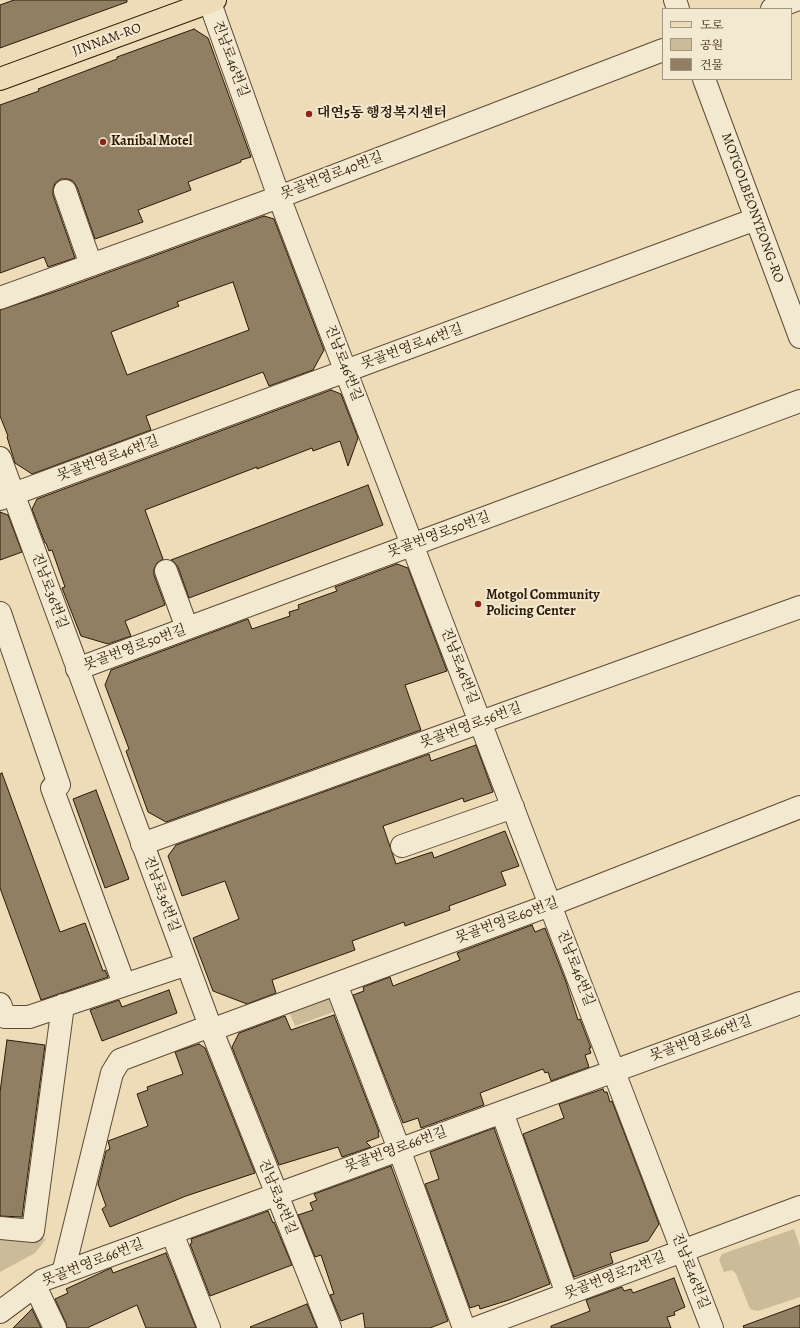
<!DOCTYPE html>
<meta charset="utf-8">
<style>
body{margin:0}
#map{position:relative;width:800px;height:1328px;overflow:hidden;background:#eddcb7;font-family:Alegreya,"Noto Serif KR",serif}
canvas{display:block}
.legend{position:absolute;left:662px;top:8px;width:130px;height:72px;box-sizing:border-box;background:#f3e8d0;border:1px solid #a39680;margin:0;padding:5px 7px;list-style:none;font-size:12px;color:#2c1a08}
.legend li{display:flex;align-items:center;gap:8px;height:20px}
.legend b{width:20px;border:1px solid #a39680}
</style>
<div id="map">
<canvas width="800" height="1328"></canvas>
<ul class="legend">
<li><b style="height:5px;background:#eddcb7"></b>도로</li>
<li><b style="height:11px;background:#cb9"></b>공원</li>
<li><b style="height:11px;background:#907f63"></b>건물</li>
</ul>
</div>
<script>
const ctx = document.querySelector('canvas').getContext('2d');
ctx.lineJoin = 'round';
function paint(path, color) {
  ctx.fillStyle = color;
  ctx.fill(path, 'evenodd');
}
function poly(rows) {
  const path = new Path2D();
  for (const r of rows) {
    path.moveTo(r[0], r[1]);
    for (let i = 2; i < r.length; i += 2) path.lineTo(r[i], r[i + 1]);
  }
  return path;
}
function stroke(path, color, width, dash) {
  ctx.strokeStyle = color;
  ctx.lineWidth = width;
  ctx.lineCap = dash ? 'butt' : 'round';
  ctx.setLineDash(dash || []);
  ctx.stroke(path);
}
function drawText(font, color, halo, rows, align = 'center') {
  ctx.font = font + ' Alegreya,"Noto Serif KR",serif';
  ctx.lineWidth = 4;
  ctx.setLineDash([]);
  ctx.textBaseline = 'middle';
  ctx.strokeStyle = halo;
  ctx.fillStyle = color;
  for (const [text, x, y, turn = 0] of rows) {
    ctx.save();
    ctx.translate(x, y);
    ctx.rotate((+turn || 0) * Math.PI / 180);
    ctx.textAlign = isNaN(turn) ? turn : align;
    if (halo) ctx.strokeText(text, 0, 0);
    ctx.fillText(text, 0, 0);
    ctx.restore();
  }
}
paint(poly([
 [333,995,339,1010,295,1026,289,1011],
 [794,1229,800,1247,800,1297,758,1311,750,1309,736,1274,732,1270,724,1272,719,1260,722,1254],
 [0,1235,46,1239,35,1253,0,1272]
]), '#cb9');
const building = poly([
 [14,0,127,0,127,2,0,48,0,5,14,0],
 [194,29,208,38,251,157,241,160,241,162,188,182,191,190,138,210,143,222,95,239,77,187,73,181,68,179,61,179,55,183,53,189,53,195,75,258,48,267,44,257,0,273,0,105,39,91,38,89,117,59,117,57,194,29],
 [264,216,274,219,324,350,313,370,269,386,263,372,146,416,151,430,32,474,15,463,7,437,8,436,0,416,0,310,57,291,264,216],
 [233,282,249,330,127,375,111,332,179,306,177,302,233,282],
 [331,390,341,394,358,438,348,466,340,441,313,451,312,448,257,469,257,467,145,510,163,559,157,563,154,569,154,575,165,605,125,621,131,636,108,644,81,636,62,588,65,587,52,550,49,551,46,543,45,543,32,509,37,499,331,390],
 [368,485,383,525,189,598,178,567,174,562,171,560,368,485],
 [0,512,8,515,22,552,0,560,0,512],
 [397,564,408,568,447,671,405,685,421,730,166,822,148,812,126,751,129,749,105,685,111,670,248,619,252,629,290,616,289,612,299,609,298,605,337,591,335,587,397,564],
 [476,745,493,792,464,802,463,798,383,826,396,864,432,852,434,858,505,831,519,866,501,872,506,885,449,906,450,910,405,926,404,922,352,941,355,950,272,980,276,993,247,1004,213,991,193,938,239,919,225,881,182,896,168,856,176,845,429,754,431,761,476,745],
 [2,773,60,932,85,923,103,971,105,970,108,977,41,1000,0,888,0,774,2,773],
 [96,790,129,879,105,888,73,799,96,790],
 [532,925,535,932,545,928,566,982,578,1020,580,1019,591,1048,589,1048,591,1053,585,1055,589,1067,551,1081,548,1072,545,1073,543,1069,480,1093,484,1105,421,1128,418,1118,403,1123,353,995,364,991,363,987,390,977,393,986,460,960,457,953,532,925],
 [169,990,177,1013,102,1041,90,1010,119,1000,122,1007,169,990],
 [334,1015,379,1132,378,1132,379,1137,366,1142,371,1147,342,1157,338,1147,279,1165,232,1047,239,1033,285,1016,291,1030,334,1015],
 [7,1040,45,1045,22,1217,0,1216,0,1092,7,1040],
 [199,1044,205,1048,255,1173,186,1196,110,1227,102,1209,106,1206,98,1184,106,1151,110,1149,108,1141,148,1126,137,1094,148,1090,147,1087,183,1074,175,1052,199,1044],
 [603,1089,604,1092,607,1092,610,1102,612,1101,659,1224,648,1241,610,1253,613,1263,574,1277,523,1134,564,1118,559,1104,603,1089],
 [494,1128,550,1284,509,1300,480,1309,479,1305,470,1308,425,1184,439,1179,430,1152,494,1128],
 [391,1166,448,1321,430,1328,365,1328,363,1313,341,1321,330,1295,334,1294,321,1255,315,1257,298,1215,313,1210,310,1203,317,1200,314,1194,391,1166],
 [268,1211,273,1223,274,1222,292,1265,210,1296,190,1244,192,1243,191,1239,268,1211],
 [166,1253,196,1328,146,1328,137,1305,87,1328,67,1328,66,1323,55,1299,68,1293,66,1289,111,1268,113,1273,166,1253],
 [674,1278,685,1307,674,1312,675,1315,667,1317,671,1328,551,1328,551,1326,590,1311,586,1300,622,1287,624,1291,631,1289,633,1293,674,1278],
 [307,1304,317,1328,251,1328,250,1327,307,1304],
 [800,1305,800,1328,744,1328,743,1326,800,1305],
 [32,1309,41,1328,13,1328,32,1309]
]);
paint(building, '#907f63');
stroke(building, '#2c1a08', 1);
const minor = poly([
 [209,0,279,197,712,1328],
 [675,0,678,9],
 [772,9,796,0],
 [704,79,800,337],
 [65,191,91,265],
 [0,298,279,197,663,50],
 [0,458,210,1026,330,1328],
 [0,499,756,219],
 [166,571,187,628],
 [0,613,59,785,52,788,124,984],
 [77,669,800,401],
 [142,844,800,607],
 [402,846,513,807],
 [336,984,399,1149,464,1328],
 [0,1004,5,1017,29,1017,187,964],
 [211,1030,550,905,800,807],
 [502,1112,567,1294],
 [0,1228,33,1231,63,1005],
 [172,1233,209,1328],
 [63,1273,112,1073,120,1060,210,1026],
 [35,1286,55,1328],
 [0,1312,43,1280,800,1003],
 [476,1328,800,1207]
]);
const major = poly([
 [0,79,215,0]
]);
stroke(minor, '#5c4a34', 24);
stroke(major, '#2c1a08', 24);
stroke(minor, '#f3e8d0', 22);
stroke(major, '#eddcb7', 22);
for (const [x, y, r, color] of [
 [309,114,4,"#8f2418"],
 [103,142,4,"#8f2418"],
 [478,604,4,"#8f2418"]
]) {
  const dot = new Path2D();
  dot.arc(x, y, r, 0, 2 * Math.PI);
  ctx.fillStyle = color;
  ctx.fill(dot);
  stroke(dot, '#f3e8d0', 1.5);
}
drawText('14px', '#2c1a08', '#f3e8d0', [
 ["JINNAM-RO",107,40,-20],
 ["진남로46번길",230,59,70],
 ["못골번영로40번길",332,176,-21],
 ["MOTGOLBEONYEONG-RO",752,208,70],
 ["못골번영로46번길",412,347,-20],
 ["진남로46번길",343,363,69],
 ["못골번영로46번길",108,459,-20],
 ["못골번영로50번길",439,535,-20],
 ["진남로36번길",49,591,70],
 ["못골번영로50번길",135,648,-20],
 ["진남로46번길",459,666,69],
 ["못골번영로56번길",471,726,-20],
 ["진남로36번길",161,894,70],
 ["못골번영로60번길",507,921,-20],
 ["진남로46번길",575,968,69],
 ["못골번영로66번길",701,1039,-20],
 ["못골번영로66번길",396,1150,-20],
 ["진남로36번길",277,1197,68],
 ["못골번영로66번길",93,1263,-21],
 ["진남로46번길",690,1271,69],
 ["못골번영로72번길",615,1276,-21]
]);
drawText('bold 14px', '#2c1a08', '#f3e8d0', [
 ["대연5동 행정복지센터",317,114],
 ["Kanibal Motel",111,142],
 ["Motgol Community",486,596],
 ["Policing Center",486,612]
], 'left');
</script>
